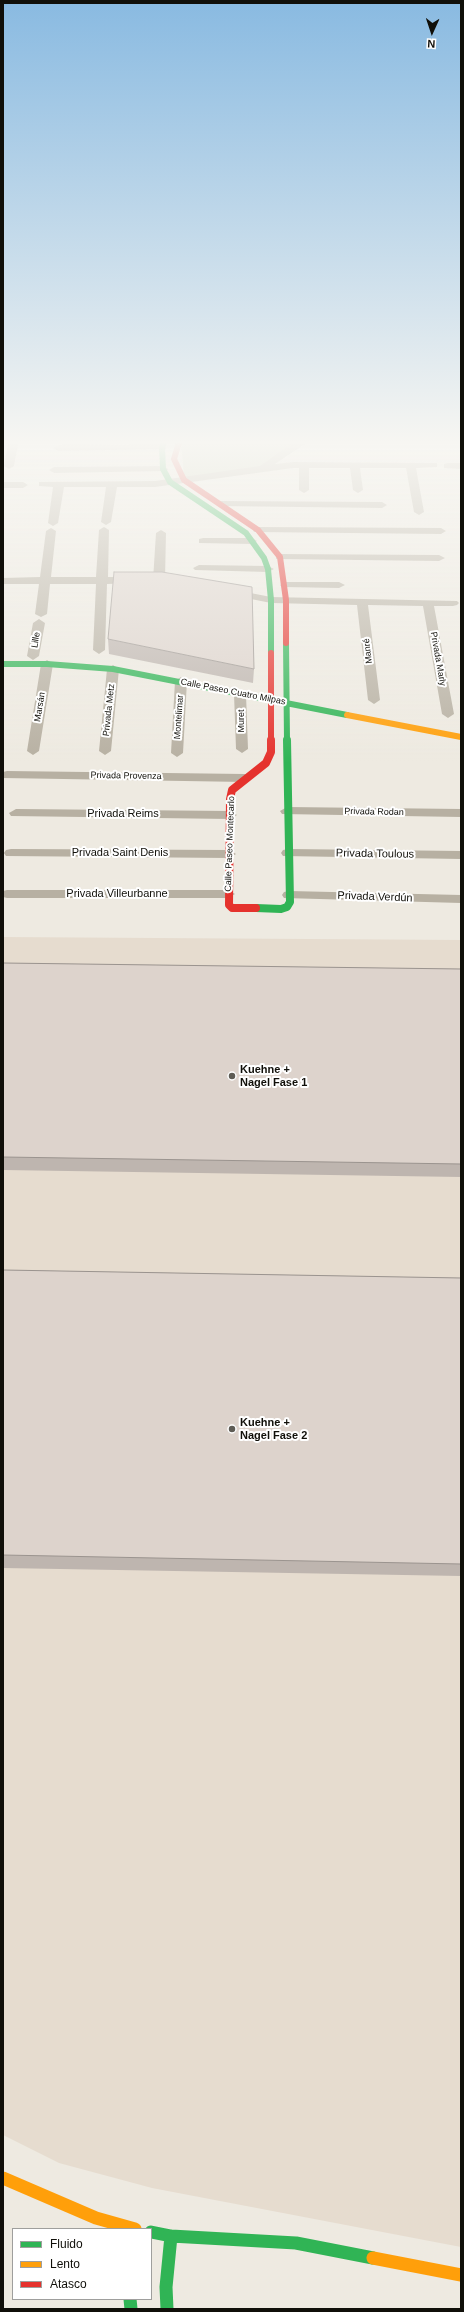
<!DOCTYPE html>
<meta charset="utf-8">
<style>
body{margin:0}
#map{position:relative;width:464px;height:2312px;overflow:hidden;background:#eeeae1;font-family:Helvetica,sans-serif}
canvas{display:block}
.frame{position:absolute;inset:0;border:4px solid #100f09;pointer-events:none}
.legend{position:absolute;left:12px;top:2228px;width:140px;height:72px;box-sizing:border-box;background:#fff;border:1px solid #9f9f9d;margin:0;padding:5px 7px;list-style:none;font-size:12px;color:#100f09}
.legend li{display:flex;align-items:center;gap:8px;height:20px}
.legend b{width:20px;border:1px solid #9f9f9d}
.north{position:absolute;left:412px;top:12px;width:40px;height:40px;-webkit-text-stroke:3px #fff;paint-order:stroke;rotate:183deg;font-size:11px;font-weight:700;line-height:16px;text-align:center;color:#100f09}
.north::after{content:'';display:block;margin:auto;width:14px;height:18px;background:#100f09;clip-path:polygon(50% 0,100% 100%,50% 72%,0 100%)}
</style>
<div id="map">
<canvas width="464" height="2312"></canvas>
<div class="frame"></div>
<ul class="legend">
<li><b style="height:5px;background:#30b455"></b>Fluido</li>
<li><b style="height:5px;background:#ff9f0a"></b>Lento</li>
<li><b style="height:5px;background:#e5322d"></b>Atasco</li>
</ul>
<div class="north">N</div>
</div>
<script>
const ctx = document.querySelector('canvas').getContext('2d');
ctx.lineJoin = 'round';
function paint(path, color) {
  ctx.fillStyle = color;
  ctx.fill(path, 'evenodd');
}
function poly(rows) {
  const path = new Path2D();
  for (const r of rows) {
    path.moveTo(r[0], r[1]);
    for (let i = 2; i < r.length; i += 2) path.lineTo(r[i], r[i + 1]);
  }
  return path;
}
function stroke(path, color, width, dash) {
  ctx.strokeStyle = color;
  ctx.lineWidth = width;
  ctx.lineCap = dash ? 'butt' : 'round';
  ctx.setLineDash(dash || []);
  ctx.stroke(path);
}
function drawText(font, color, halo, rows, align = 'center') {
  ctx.font = font + ' Helvetica,sans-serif';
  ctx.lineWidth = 4;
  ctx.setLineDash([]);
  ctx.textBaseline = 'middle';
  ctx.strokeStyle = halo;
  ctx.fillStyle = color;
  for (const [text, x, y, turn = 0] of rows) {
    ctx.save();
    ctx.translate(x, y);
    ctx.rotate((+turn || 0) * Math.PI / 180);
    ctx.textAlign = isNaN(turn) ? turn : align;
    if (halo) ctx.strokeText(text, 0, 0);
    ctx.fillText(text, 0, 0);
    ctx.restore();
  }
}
paint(poly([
 [3,937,461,940,461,2247,152,2188,59,2163,3,2135]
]), '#e6dccf');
paint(poly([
 [181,439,306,439,271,467,184,480]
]), '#cbd4b9');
paint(poly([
 [9,439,19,439,14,466,9,469,4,466,9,439],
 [298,439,433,439,429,443,306,443,275,464,293,462,437,463,437,467,416,468,424,512,419,515,414,512,406,468,360,468,363,490,358,493,353,490,350,468,309,468,309,490,304,493,299,490,299,468,293,468,155,487,117,487,111,522,106,525,101,522,106,487,64,487,58,523,53,526,48,523,53,487,39,486,39,482,155,481,260,466,298,439],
 [162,444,166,445,166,449,58,451,53,448,58,445,162,444],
 [448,463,461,463,461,469,444,468,444,464,448,463],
 [163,466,168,469,167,471,54,473,49,470,54,467,163,466],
 [3,482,23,482,28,485,23,488,3,488,3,482],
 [221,501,382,502,387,505,382,508,217,506,217,502,221,501],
 [104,527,109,530,108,577,137,577,143,580,137,583,107,584,105,650,99,654,93,650,96,584,50,584,47,614,41,617,35,614,39,584,3,584,3,578,40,577,46,531,51,528,56,531,51,577,96,577,99,530,104,527],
 [258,527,441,528,446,531,441,534,254,532,253,530,258,527],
 [161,530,166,533,165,580,159,583,153,580,156,533,161,530],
 [203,538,252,538,257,541,252,544,199,543,199,539,203,538],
 [280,554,439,555,445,558,439,561,276,559,276,555,280,554],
 [199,565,268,566,274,569,268,572,195,570,193,568,199,565],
 [286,582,339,582,345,585,339,588,282,587,280,585,286,582],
 [230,589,271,597,457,601,459,603,457,605,453,606,434,606,454,714,448,718,442,714,423,606,368,605,380,700,374,704,368,700,357,605,271,603,226,594,224,592,230,589],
 [39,619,45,623,39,656,33,660,27,656,33,623,39,619],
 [47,660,53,664,39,751,33,755,27,751,41,664,47,660],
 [113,665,119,669,111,751,105,755,99,751,107,669,113,665],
 [181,677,187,681,183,753,177,757,171,753,175,681,181,677],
 [240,690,246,694,248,749,242,753,236,749,234,694,240,690],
 [7,771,245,774,252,778,245,782,3,778,3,772,7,771],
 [287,807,461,809,461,817,282,814,280,811,287,807],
 [16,809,230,811,237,815,230,819,11,816,9,813,16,809],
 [11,849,229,850,236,854,229,858,6,856,4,853,6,850,11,849],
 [288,849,461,851,461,859,283,856,281,853,283,850,288,849],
 [7,890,228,890,235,894,228,898,7,898,3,897,3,891,7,890],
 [289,891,461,895,461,903,284,898,282,895,284,892,289,891]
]), '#b7b0a2');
stroke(poly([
 [166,439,162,447,163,469,170,482,246,533,264,558,268,569,271,600,271,653],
 [286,643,287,741],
 [3,664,47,664,113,669,347,715]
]), '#30b455', 6);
stroke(poly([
 [256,908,281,909,287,907,290,902,287,740]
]), '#30b455', 8);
stroke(poly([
 [151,2232,171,2236,296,2243,373,2258],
 [130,2299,131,2309],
 [167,2309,166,2287,171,2236]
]), '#30b455', 13);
stroke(poly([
 [347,715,461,737]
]), '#ff9f0a', 6);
stroke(poly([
 [3,2178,96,2218,135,2229],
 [373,2258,461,2275]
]), '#ff9f0a', 13);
stroke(poly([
 [180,439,174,459,184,480,258,530,280,557,286,600,286,643],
 [271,653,271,741]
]), '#e5322d', 6);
stroke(poly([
 [256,908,232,908,229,905,230,799,232,790,266,763,271,752,271,740]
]), '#e5322d', 8);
paint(poly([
 [108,639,254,669,253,683,109,654],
 [3,963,461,969,461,1177,3,1170],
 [3,1270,461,1278,461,1576,3,1568]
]), '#beb5af');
const building = poly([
 [114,572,162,572,252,587,254,669,108,639,114,572],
 [3,963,461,969,461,1164,3,1157,3,963],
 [3,1270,461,1278,461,1564,3,1555,3,1270]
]);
paint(building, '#ddd3cc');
stroke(building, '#9b948f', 1);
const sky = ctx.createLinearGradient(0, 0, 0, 763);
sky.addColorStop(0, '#89bae1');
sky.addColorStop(0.58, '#f7f6f2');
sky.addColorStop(1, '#f7f6f200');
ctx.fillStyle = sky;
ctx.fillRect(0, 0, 464, 763);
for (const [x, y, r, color] of [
 [232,1076,4,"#5e5c55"],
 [232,1429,4,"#5e5c55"]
]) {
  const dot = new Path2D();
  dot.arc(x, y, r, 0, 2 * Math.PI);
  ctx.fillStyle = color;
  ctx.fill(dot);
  stroke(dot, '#fff', 1.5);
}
drawText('9px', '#100f09', '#fff', [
 ["Lille",36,640,-81],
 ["Manré",368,651,-97],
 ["Privada Marly",438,659,80],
 ["Calle Paseo Cuatro Milpas",233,692,11],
 ["Marsán",40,707,-81],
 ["Privada Metz",109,710,-84],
 ["Montelimar",179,717,-86],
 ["Muret",242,721,-90],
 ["Privada Provenza",126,776,1],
 ["Privada Rodan",374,812,1],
 ["Calle Paseo Montecarlo",230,844,-88]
]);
drawText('11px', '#100f09', '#fff', [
 ["Privada Reims",123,814],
 ["Privada Saint Denis",120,853],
 ["Privada Toulous",375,854,1],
 ["Privada Villeurbanne",117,894],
 ["Privada Verdún",375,897,2]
]);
drawText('bold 11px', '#100f09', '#fff', [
 ["Kuehne +",240,1070],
 ["Nagel Fase 1",240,1083],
 ["Kuehne +",240,1423],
 ["Nagel Fase 2",240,1436]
], 'left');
</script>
